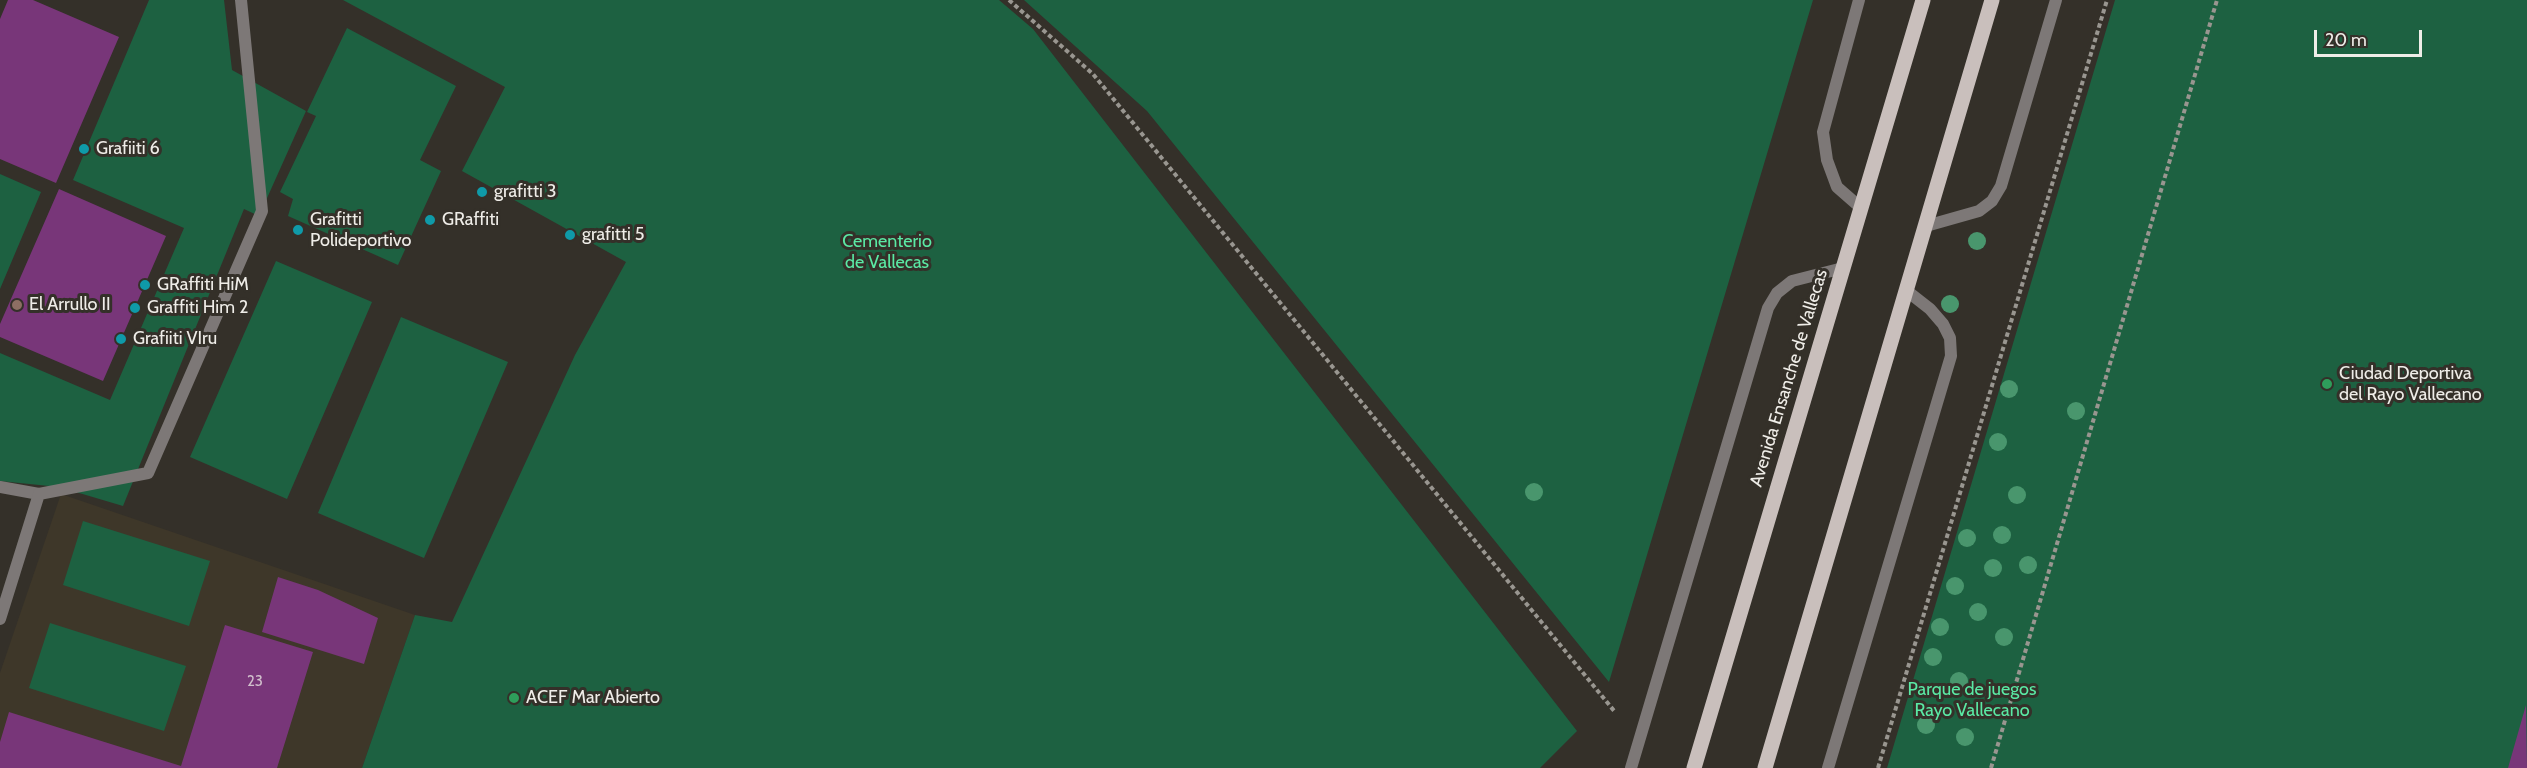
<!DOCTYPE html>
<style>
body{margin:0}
#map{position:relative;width:2527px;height:768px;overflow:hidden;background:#343029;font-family:Cabin,sans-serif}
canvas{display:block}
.scale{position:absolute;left:2314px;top:30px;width:108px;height:27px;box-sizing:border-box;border:3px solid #efede8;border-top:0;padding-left:8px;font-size:18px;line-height:21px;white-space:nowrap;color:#efede8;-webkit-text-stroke:4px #343029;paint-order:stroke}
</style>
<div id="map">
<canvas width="2527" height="768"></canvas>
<div class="scale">20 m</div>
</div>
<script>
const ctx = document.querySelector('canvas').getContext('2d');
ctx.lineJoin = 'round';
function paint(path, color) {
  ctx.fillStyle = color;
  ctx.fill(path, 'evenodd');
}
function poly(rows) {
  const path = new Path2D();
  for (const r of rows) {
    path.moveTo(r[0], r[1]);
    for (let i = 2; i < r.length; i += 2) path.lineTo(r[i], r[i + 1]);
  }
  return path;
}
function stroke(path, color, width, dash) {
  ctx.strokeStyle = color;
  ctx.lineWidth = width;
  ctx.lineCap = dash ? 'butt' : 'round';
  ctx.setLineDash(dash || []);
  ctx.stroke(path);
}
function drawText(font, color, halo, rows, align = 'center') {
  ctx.font = font + ' Cabin,sans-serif';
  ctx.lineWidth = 6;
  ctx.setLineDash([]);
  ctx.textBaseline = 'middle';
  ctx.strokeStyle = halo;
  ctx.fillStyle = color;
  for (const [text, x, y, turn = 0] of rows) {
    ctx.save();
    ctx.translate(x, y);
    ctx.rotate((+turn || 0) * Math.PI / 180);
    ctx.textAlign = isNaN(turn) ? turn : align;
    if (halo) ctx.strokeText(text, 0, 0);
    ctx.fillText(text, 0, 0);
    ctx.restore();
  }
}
paint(poly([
 [61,494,415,615,362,768,0,768,0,673]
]), '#3e3729');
paint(poly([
 [149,0,224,0,232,70,306,111,259,216,244,209,123,506,59,487,0,481,0,353,110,400,184,228,73,180],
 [343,0,999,0,1033,29,1577,731,1540,768,362,768,415,615,452,622,575,355,626,262,462,171,505,87],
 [1024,0,1813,0,1609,682,1147,111],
 [2115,0,2527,0,2527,768,1887,768],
 [347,28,456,86,420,160,441,171,398,265,288,216,293,199,280,192,316,116,307,112],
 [0,174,41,192,0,289],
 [276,261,372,302,287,499,190,457],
 [401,317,508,362,424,558,318,513],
 [83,521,210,561,189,626,63,585],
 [50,623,186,666,164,731,29,688]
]), '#1d6141');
paint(poly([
 [8,0,33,0,119,37,56,183,0,159,0,19],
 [59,189,166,236,103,381,0,337,0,324],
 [278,577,318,590,378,618,364,664,262,632],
 [225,625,313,652,277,768,0,768,0,742,9,712,181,766],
 [2526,705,2527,768,2508,768]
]), '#783679');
stroke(poly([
 [1009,0,1093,74,1615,712],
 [1878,768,2107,0],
 [1991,768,2217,0]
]), '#999690', 4, [4.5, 3]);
stroke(poly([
 [1859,0,1823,132,1827,160,1837,187,1861,208],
 [1926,226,1979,211,1992,201,2001,186,2056,0],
 [0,487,39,494],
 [1631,768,1768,308,1777,293,1792,281,1843,268],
 [1828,768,1951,356,1950,338,1943,324,1930,309,1907,291]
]), '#7d7877', 12);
stroke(poly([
 [0,619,39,494,148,473,262,211,241,0]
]), '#7d7877', 12);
stroke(poly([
 [1694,768,1923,0],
 [1765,768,1992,0]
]), '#c9bfbc', 15);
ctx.fillStyle = '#49966d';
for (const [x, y] of [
 [1977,241],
 [1950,304],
 [2009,389],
 [2076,411],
 [1998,442],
 [1534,492],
 [2017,495],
 [2002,535],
 [1967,538],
 [2028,565],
 [1993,568],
 [1955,586],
 [1978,612],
 [1940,627],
 [2004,637],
 [1933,657],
 [1959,681],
 [1926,725],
 [1965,737]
]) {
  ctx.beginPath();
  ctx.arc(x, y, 9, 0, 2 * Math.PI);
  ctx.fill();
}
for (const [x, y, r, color] of [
 [84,149,6,"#0f9aa8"],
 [482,192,6,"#0f9aa8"],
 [430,220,6,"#0f9aa8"],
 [298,230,6,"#0f9aa8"],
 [570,235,6,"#0f9aa8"],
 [145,285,6,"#0f9aa8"],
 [17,305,6,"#8d6e63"],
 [135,308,6,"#0f9aa8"],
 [121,339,6,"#0f9aa8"],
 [2327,384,6,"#2e9e5b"],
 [514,698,6,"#2e9e5b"]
]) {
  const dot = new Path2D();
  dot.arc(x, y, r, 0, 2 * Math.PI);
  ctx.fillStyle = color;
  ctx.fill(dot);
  stroke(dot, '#343029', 2);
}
drawText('15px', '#d1bfcc', null, [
 ["23",255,682]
]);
drawText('18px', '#efede8', '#343029', [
 ["Grafiiti 6",96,149],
 ["grafitti 3",494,192],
 ["Grafitti",310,220],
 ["Polideportivo",310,241],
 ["GRaffiti",442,220],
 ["grafitti 5",582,235],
 ["GRaffiti HiM",157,285],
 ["El Arrullo II",29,305],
 ["Graffiti Him 2",147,308],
 ["Grafiiti VIru",133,339],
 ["Ciudad Deportiva",2339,374],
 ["del Rayo Vallecano",2339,395],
 ["ACEF Mar Abierto",526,698]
], 'left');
drawText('18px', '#5ae9a4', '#343029', [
 ["Cementerio",887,242],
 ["de Vallecas",887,263],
 ["Parque de juegos",1972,690],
 ["Rayo Vallecano",1972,711]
]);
drawText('18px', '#efede8', '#343029', [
 ["Avenida Ensanche de Vallecas",1789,378,-73]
]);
</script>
